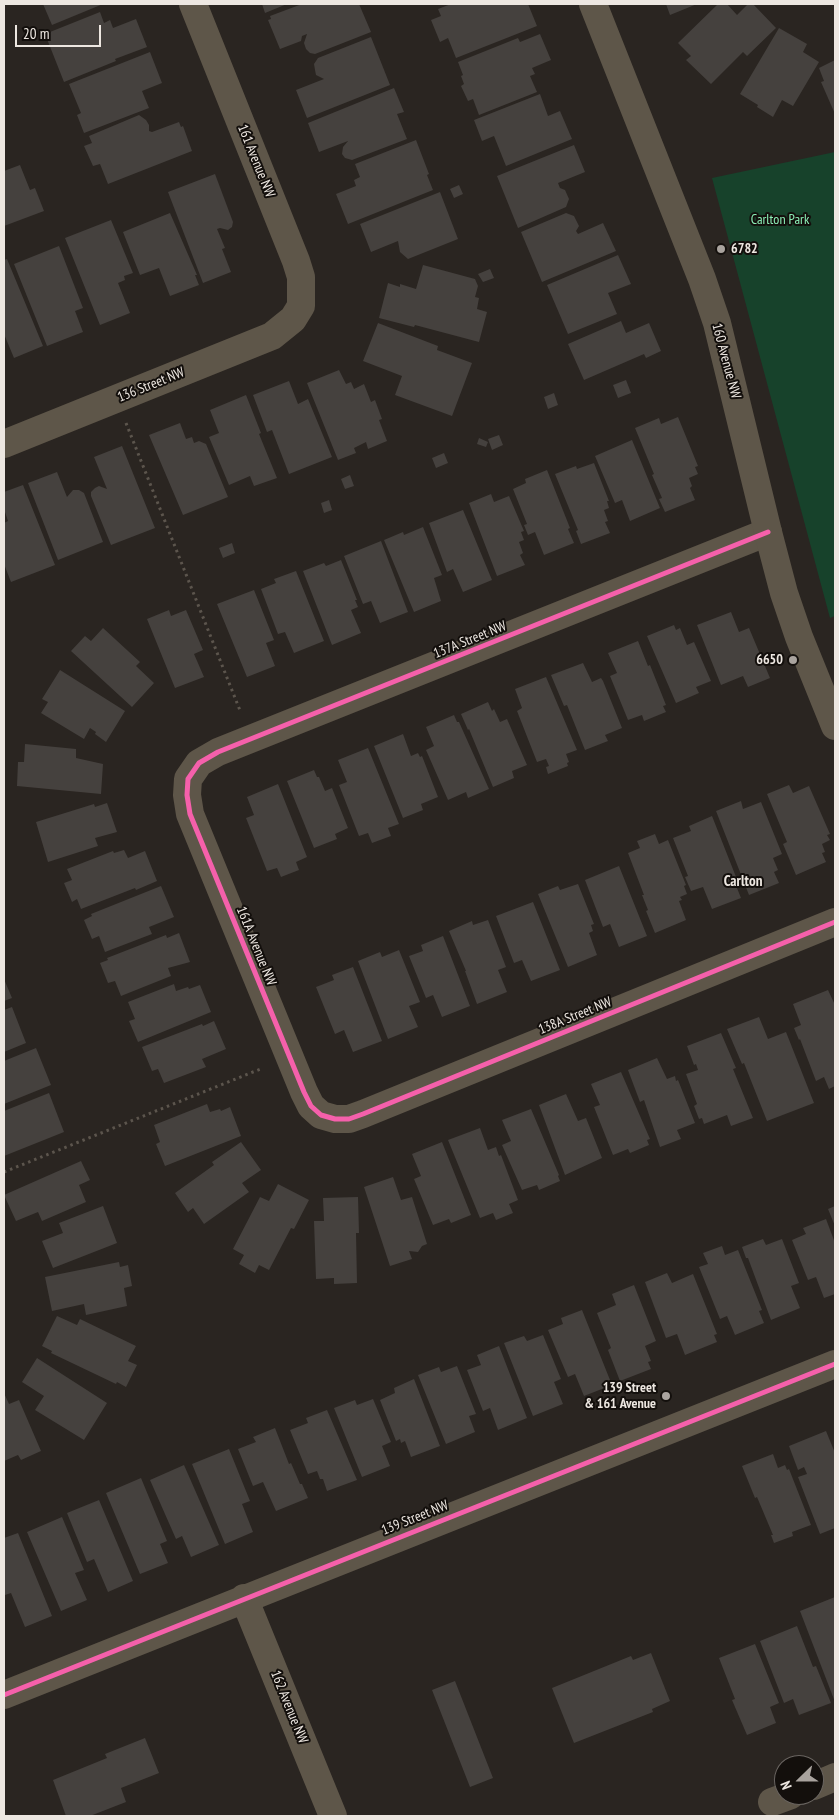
<!DOCTYPE html>
<style>
body{margin:0}
#map{position:relative;width:839px;height:1820px;overflow:hidden;background:#2a2521;font-family:"PT Sans Narrow",sans-serif}
canvas{display:block}
.frame{position:absolute;inset:0;border:5px solid #ede7e1;pointer-events:none}
.north{position:absolute;left:774px;top:1755px;width:50px;height:50px;box-sizing:border-box;background:#130f0c;border:1px solid #6a6561;border-radius:50%;rotate:248deg;font-size:14px;font-weight:700;line-height:20px;text-align:center;color:#ede7e1}
.north::after{content:'';display:block;margin:auto;width:18px;height:22px;background:#a9a39e;clip-path:polygon(50% 0,100% 100%,50% 72%,0 100%)}
.scale{position:absolute;left:15px;top:25px;width:86px;height:22px;box-sizing:border-box;border:2px solid #ede7e1;border-top:0;padding-left:6px;font-size:15px;line-height:18px;white-space:nowrap;color:#ede7e1;-webkit-text-stroke:4px #130f0c;paint-order:stroke}
</style>
<div id="map">
<canvas width="839" height="1820"></canvas>
<div class="frame"></div>
<div class="north">N</div>
<div class="scale">20 m</div>
</div>
<script>
const ctx = document.querySelector('canvas').getContext('2d');
ctx.lineJoin = 'round';
function paint(path, color) {
  ctx.fillStyle = color;
  ctx.fill(path, 'evenodd');
}
function poly(rows) {
  const path = new Path2D();
  for (const r of rows) {
    path.moveTo(r[0], r[1]);
    for (let i = 2; i < r.length; i += 2) path.lineTo(r[i], r[i + 1]);
  }
  return path;
}
function stroke(path, color, width, dash) {
  ctx.strokeStyle = color;
  ctx.lineWidth = width;
  ctx.lineCap = dash ? 'butt' : 'round';
  ctx.setLineDash(dash || []);
  ctx.stroke(path);
}
function drawText(font, color, halo, rows, align = 'center') {
  ctx.font = font + ' "PT Sans Narrow",sans-serif';
  ctx.lineWidth = 4;
  ctx.setLineDash([]);
  ctx.textBaseline = 'middle';
  ctx.strokeStyle = halo;
  ctx.fillStyle = color;
  for (const [text, x, y, turn = 0] of rows) {
    ctx.save();
    ctx.translate(x, y);
    ctx.rotate((+turn || 0) * Math.PI / 180);
    ctx.textAlign = isNaN(turn) ? turn : align;
    if (halo) ctx.strokeText(text, 0, 0);
    ctx.fillText(text, 0, 0);
    ctx.restore();
  }
}
paint(poly([
 [835,152,835,616,830,618,712,178]
]), '#17422b');
paint(poly([
 [43,4,103,4,52,25],
 [262,4,287,4,265,13],
 [302,4,359,4,371,32,315,54,310,53,306,49,304,43,307,34,302,36,301,41,280,49,268,20,271,19,270,16],
 [451,4,528,4,537,26,456,58,448,38,440,42,431,20,441,16,438,9],
 [666,4,697,4,670,15],
 [718,4,727,4,737,15,748,4,753,4,776,28,747,56,743,52,711,84,686,60,691,56,678,43],
 [100,12,104,23,110,20,113,28,136,19,147,47,115,59,116,61,64,82,45,34],
 [779,28,807,44,803,52,819,62,793,106,782,100,773,117,757,107,758,105,740,94],
 [540,34,551,60,532,68,535,74,530,76,537,92,479,115,473,99,468,101,461,86,464,84,461,76,463,75,458,62,518,38,520,42],
 [371,37,390,85,307,118,296,90,324,79,316,75,315,70,314,64,318,58],
 [150,52,162,83,142,91,149,108,84,133,77,115,81,113,69,84],
 [835,60,835,114,821,82,824,81,819,68],
 [394,88,404,112,397,114,407,139,352,160,345,158,342,154,343,147,348,141,319,152,308,123],
 [540,94,548,116,560,111,572,139,506,166,494,136,482,141,474,120],
 [139,115,146,120,149,125,149,131,152,132,179,122,181,127,183,126,192,151,108,184,100,164,93,166,84,146,92,143,89,136],
 [416,140,429,174,427,175,433,190,348,224,336,194,356,186,354,180,360,177,355,164],
 [574,145,585,172,558,183,560,188,565,190,569,199,566,207,518,228,497,176],
 [20,165,30,190,35,188,44,211,4,226,4,171],
 [215,174,233,222,232,227,228,230,220,228,217,229,225,248,222,249,231,272,203,283,168,192],
 [459,185,463,194,454,198,450,189],
 [440,192,458,239,408,259,400,252,398,241,371,252,360,224],
 [170,213,197,275,195,275,199,285,170,296,159,268,140,275,123,232],
 [566,213,574,216,579,226,576,231,578,234,603,223,616,251,542,282,521,232],
 [111,220,133,273,124,276,125,280,118,283,130,313,100,325,65,238],
 [59,246,83,308,75,311,83,332,47,346,14,264],
 [618,255,631,284,608,293,617,314,568,334,547,285],
 [7,259,43,346,14,358,4,334,4,260],
 [423,265,475,279,478,286,475,297,479,298,477,309,487,312,479,342,415,325,414,327,379,318,388,283,400,287,400,284,416,289],
 [490,269,494,278,483,282,478,274],
 [621,321,626,333,649,323,661,351,646,358,644,354,584,380,568,344],
 [378,323,438,346,437,350,472,363,452,416,395,395,402,376,363,361],
 [339,370,346,384,351,382,354,389,364,384,371,402,375,400,382,419,379,420,387,441,368,449,366,442,354,448,356,453,338,460,307,383],
 [626,380,631,393,618,398,613,385],
 [289,381,298,404,308,399,332,457,289,474,272,430,267,432,253,395],
 [554,393,558,405,548,409,544,397],
 [246,395,261,433,259,434,277,478,254,486,250,476,229,485,209,437,219,433,210,410],
 [678,417,698,466,695,467,698,474,689,478,692,486,690,488,695,500,665,512,659,499,662,498,652,475,654,474,635,428,659,418,661,424],
 [180,423,186,439,192,437,194,443,199,441,206,444,228,497,183,515,149,435],
 [499,435,503,445,492,450,488,439],
 [479,438,488,442,486,447,477,444],
 [632,440,660,508,630,521,622,500,615,503,595,456],
 [122,446,155,528,111,545,91,496,91,492,95,488,99,486,107,489,94,457],
 [444,453,448,463,436,468,432,458],
 [594,463,609,501,607,501,609,508,604,510,608,521,605,522,610,533,581,544,576,531,578,530,555,474,576,466,577,469],
 [547,470,570,528,568,529,574,543,544,555,535,532,528,535,524,525,527,524,513,489,526,483,525,479],
 [57,472,67,497,73,490,79,490,84,493,103,542,58,560,28,483],
 [350,475,354,486,345,489,341,479],
 [23,485,55,565,11,582,4,564,4,523,8,521,4,509,4,492],
 [491,494,494,502,509,496,524,531,521,532,524,540,519,542,523,553,520,555,525,565,497,576,469,503],
 [329,500,332,510,324,513,321,503],
 [463,510,492,580,463,592,453,569,447,572,429,523],
 [423,527,442,575,434,578,441,601,414,612,384,540,403,532,404,535],
 [381,541,408,612,380,623,371,601,363,604,344,556],
 [232,543,235,553,223,558,219,548],
 [341,560,357,600,355,600,358,607,351,610,361,633,332,645,303,571,324,563,326,566],
 [296,571,324,641,294,653,285,632,278,634,261,589,276,583,274,579],
 [254,590,274,640,266,643,275,666,247,677,217,604],
 [169,610,171,616,186,610,203,650,194,654,204,677,175,688,147,619],
 [731,612,739,632,749,628,770,678,748,687,743,676,721,685,697,625],
 [674,625,676,630,680,628,687,645,694,642,711,681,696,687,699,693,676,703,647,636],
 [103,628,140,662,136,666,154,683,132,707,71,651,85,636,91,641],
 [638,641,648,666,650,665,666,705,663,706,666,712,644,721,642,715,628,720,610,676,617,673,608,653],
 [583,663,592,682,601,678,603,681,622,728,605,735,608,741,585,750,567,705,564,706,551,675],
 [60,670,125,711,106,742,95,734,96,732,90,728,84,739,41,713,48,702,42,699],
 [546,677,577,750,566,754,569,762,567,763,568,766,548,774,546,767,549,766,546,759,537,762,517,711,522,708,515,689],
 [488,702,492,711,494,709,500,722,507,719,527,765,512,771,514,778,493,787,469,729,468,730,461,714],
 [454,715,457,722,459,722,489,789,468,798,466,792,448,800,426,750,434,746,426,727],
 [403,734,411,756,418,753,420,757,422,756,438,797,421,804,423,810,403,818,374,746],
 [25,744,76,749,76,758,103,764,101,794,17,786,18,762,24,762],
 [368,748,399,824,388,828,391,836,372,843,368,833,359,836,339,785,347,782,338,760],
 [314,770,317,777,319,777,325,791,332,788,348,828,335,834,337,839,314,848,287,781],
 [278,784,307,857,296,862,299,870,281,877,277,868,267,871,246,818,254,815,247,797],
 [789,785,793,793,809,786,830,834,827,835,830,840,822,844,825,852,822,853,826,862,796,875,783,844,787,842,767,794],
 [741,801,743,809,761,802,782,854,773,858,778,870,774,872,779,883,749,895,716,811],
 [107,803,117,832,95,838,98,846,48,862,36,822,94,804,95,807],
 [712,816,738,882,735,883,741,898,712,909,703,887,691,891,685,877,688,876,673,838,691,831,689,826],
 [655,834,659,844,668,840,686,885,684,886,687,894,680,897,682,900,679,901,686,920,655,933,646,911,648,910,642,895,644,895,628,853,640,848,637,841],
 [124,850,128,858,145,851,157,881,136,890,135,888,81,909,77,899,72,902,64,883,72,880,67,869,113,851,114,853],
 [619,866,647,936,619,947,610,924,603,927,585,880],
 [578,884,594,924,591,925,593,931,589,933,597,955,568,967,538,894,558,886,560,890],
 [161,886,174,917,149,927,152,934,105,952,99,936,92,939,84,920,92,916,91,914],
 [533,902,560,970,531,981,522,960,514,963,496,916],
 [488,920,506,967,498,970,507,992,477,1004,465,971,466,971,449,931,472,921,473,925],
 [179,933,190,962,168,968,171,976,121,996,115,981,108,983,100,963,108,960,107,958,166,935,167,938],
 [443,936,470,1006,442,1017,433,995,426,998,409,956,423,951,421,945],
 [399,950,420,1002,409,1006,418,1027,388,1039,358,961,380,952,382,957],
 [353,967,382,1041,353,1052,344,1030,335,1034,316,987,334,980,332,975],
 [4,979,12,998,4,1001],
 [174,984,176,991,188,987,189,989,200,985,211,1012,138,1042,129,1021,135,1019,128,1002],
 [828,990,835,1005,835,1086,829,1089,824,1077,816,1081,800,1039,799,1040,794,1028,801,1025,793,1004],
 [12,1007,26,1043,4,1052,4,1010],
 [759,1017,768,1039,786,1032,814,1103,767,1121,744,1063,742,1064,727,1029],
 [214,1021,226,1049,202,1059,206,1067,164,1083,158,1069,152,1071,142,1047,202,1024,203,1026],
 [721,1033,736,1068,733,1069,753,1118,731,1126,727,1115,704,1124,702,1118,699,1119,694,1106,697,1104,686,1074,698,1070,696,1064,694,1065,687,1046],
 [36,1048,51,1085,4,1104,4,1061],
 [657,1058,667,1079,675,1076,676,1081,678,1080,695,1123,677,1130,681,1139,660,1147,644,1100,640,1102,628,1070],
 [621,1072,650,1139,647,1140,649,1145,630,1153,628,1149,613,1155,594,1107,600,1105,591,1084],
 [49,1093,64,1132,4,1156,4,1111],
 [566,1094,578,1121,586,1118,602,1158,565,1175,539,1105],
 [207,1104,210,1112,220,1109,221,1111,230,1107,241,1136,165,1166,156,1144,160,1142,154,1125],
 [531,1109,559,1175,558,1176,560,1181,539,1190,537,1185,522,1190,502,1145,511,1141,502,1120],
 [480,1128,488,1150,496,1147,499,1156,501,1155,518,1200,509,1204,513,1213,496,1220,493,1213,480,1218,448,1140],
 [241,1142,261,1170,242,1183,249,1192,204,1224,193,1208,188,1212,175,1193,214,1165,212,1162],
 [442,1142,471,1215,451,1223,449,1219,433,1225,414,1179,421,1176,412,1154],
 [81,1161,90,1180,79,1185,86,1202,42,1221,38,1212,16,1221,4,1195],
 [393,1177,401,1200,412,1197,427,1244,422,1246,418,1252,409,1251,412,1259,390,1266,364,1187],
 [278,1184,309,1200,294,1229,291,1228,269,1270,259,1265,255,1273,239,1264,244,1255,233,1249,260,1197,269,1201],
 [358,1197,359,1233,356,1233,357,1283,334,1284,334,1278,316,1279,314,1221,324,1221,323,1198],
 [103,1206,117,1243,53,1268,42,1241,63,1233,59,1223],
 [835,1206,835,1226,828,1209],
 [826,1219,835,1243,835,1294,824,1298,816,1277,808,1280,792,1240,806,1234,803,1228],
 [763,1239,766,1245,782,1239,799,1283,791,1286,800,1308,771,1320,748,1258,746,1258,742,1247],
 [722,1246,725,1255,738,1250,762,1310,759,1311,764,1323,735,1335,727,1316,720,1319,699,1267,708,1264,703,1253],
 [119,1262,120,1267,128,1265,132,1286,124,1288,127,1306,86,1315,84,1304,52,1311,45,1277],
 [667,1273,672,1283,693,1274,717,1334,714,1335,717,1342,685,1355,677,1334,666,1338,645,1282],
 [634,1285,656,1341,645,1346,651,1361,648,1362,651,1369,620,1381,608,1350,611,1348,597,1313,616,1305,612,1294],
 [582,1310,612,1385,584,1396,575,1374,568,1377,548,1330,563,1324,561,1318],
 [57,1316,77,1325,80,1319,136,1346,128,1361,137,1365,126,1387,117,1382,116,1384,51,1353,52,1351,42,1346],
 [543,1335,561,1379,554,1382,563,1404,533,1416,504,1343,524,1336,527,1341],
 [499,1346,527,1418,498,1430,490,1408,483,1411,467,1370,481,1365,477,1355],
 [37,1358,107,1403,84,1440,35,1410,44,1396,22,1382],
 [457,1366,476,1414,469,1416,475,1432,446,1444,418,1375,439,1367,441,1372],
 [414,1379,440,1446,411,1457,405,1441,401,1443,400,1439,396,1441,380,1400,395,1393,394,1388],
 [4,1393,9,1404,19,1400,41,1451,21,1460,18,1455,4,1461],
 [373,1399,391,1442,382,1446,390,1466,362,1477,334,1408,355,1400,357,1405],
 [327,1410,357,1480,327,1491,323,1479,320,1479,317,1471,308,1474,290,1430,308,1423,306,1418],
 [275,1428,289,1464,291,1463,300,1484,302,1484,308,1498,276,1511,263,1482,253,1486,238,1449,256,1442,253,1437],
 [826,1431,835,1453,835,1528,820,1534,798,1477,807,1474,804,1467,798,1470,789,1446],
 [229,1449,250,1501,242,1504,253,1532,225,1544,192,1464],
 [773,1454,778,1468,785,1465,787,1470,789,1469,811,1525,792,1532,793,1536,774,1543,771,1535,773,1535,757,1497,755,1498,742,1466],
 [184,1465,219,1545,191,1557,182,1536,176,1539,150,1480],
 [141,1478,167,1541,160,1544,168,1563,140,1574,106,1493],
 [99,1500,133,1581,108,1592,94,1559,87,1562,67,1513],
 [62,1517,84,1570,75,1573,87,1600,61,1611,27,1532],
 [18,1533,52,1616,25,1627,11,1593,5,1595,4,1591,4,1538],
 [835,1597,835,1702,800,1611],
 [797,1626,813,1667,816,1666,831,1703,799,1715,793,1699,784,1703,760,1641],
 [755,1644,779,1703,770,1707,776,1723,747,1735,732,1700,735,1699,719,1658],
 [651,1653,670,1701,652,1709,653,1712,574,1743,552,1688,631,1656,633,1660],
 [455,1681,493,1778,470,1787,432,1690],
 [145,1738,159,1773,121,1788,126,1802,90,1816,66,1816,53,1780,107,1758,105,1754]
]), '#45413e');
stroke(poly([
 [126,423,241,713],
 [4,1172,263,1068]
]), '#5c554d', 3, [2.5, 4]);
stroke(poly([
 [4,444,272,336,293,319,301,306,301,277,296,261,193,4],
 [768,532,218,752,199,763,188,779,187,795,190,814,304,1092,311,1106,321,1115,335,1119,349,1119,363,1114,835,922],
 [814,1786,835,1777],
 [772,1802,791,1795]
]), '#5e5649', 28);
stroke(poly([
 [593,4,702,279,717,323,768,532,784,593,799,637,835,726],
 [244,1598,333,1816],
 [4,1695,835,1364]
]), '#5e5649', 28);
stroke(poly([
 [768,532,218,752,199,763,188,779,187,795,190,814,304,1092,311,1106,321,1115,335,1119,349,1119,363,1114,835,922],
 [4,1695,835,1364]
]), '#f560ab', 5);
for (const [x, y, r, color] of [
 [721,249,5,"#a9a39e"],
 [793,660,5,"#a9a39e"],
 [666,1396,5,"#a9a39e"]
]) {
  const dot = new Path2D();
  dot.arc(x, y, r, 0, 2 * Math.PI);
  ctx.fillStyle = color;
  ctx.fill(dot);
  stroke(dot, '#130f0c', 2);
}
drawText('14px', '#ede7e1', '#130f0c', [
 ["161 Avenue NW",256,161,68],
 ["160 Avenue NW",726,361,75],
 ["136 Street NW",151,385,-22],
 ["137A Street NW",470,640,-22],
 ["161A Avenue NW",256,946,68],
 ["138A Street NW",575,1016,-22],
 ["139 Street NW",415,1518,-22],
 ["162 Avenue NW",289,1707,68]
]);
drawText('14px', '#8beeb6', '#130f0c', [
 ["Carlton Park",780,220]
]);
drawText('bold 14px', '#ede7e1', '#130f0c', [
 ["6782",731,249,"left"],
 ["6650",783,660],
 ["139 Street",656,1388],
 ["& 161 Avenue",656,1404]
], 'right');
drawText('bold 15px', '#ede7e1', '#130f0c', [
 ["Carlton",743,882]
]);
</script>
